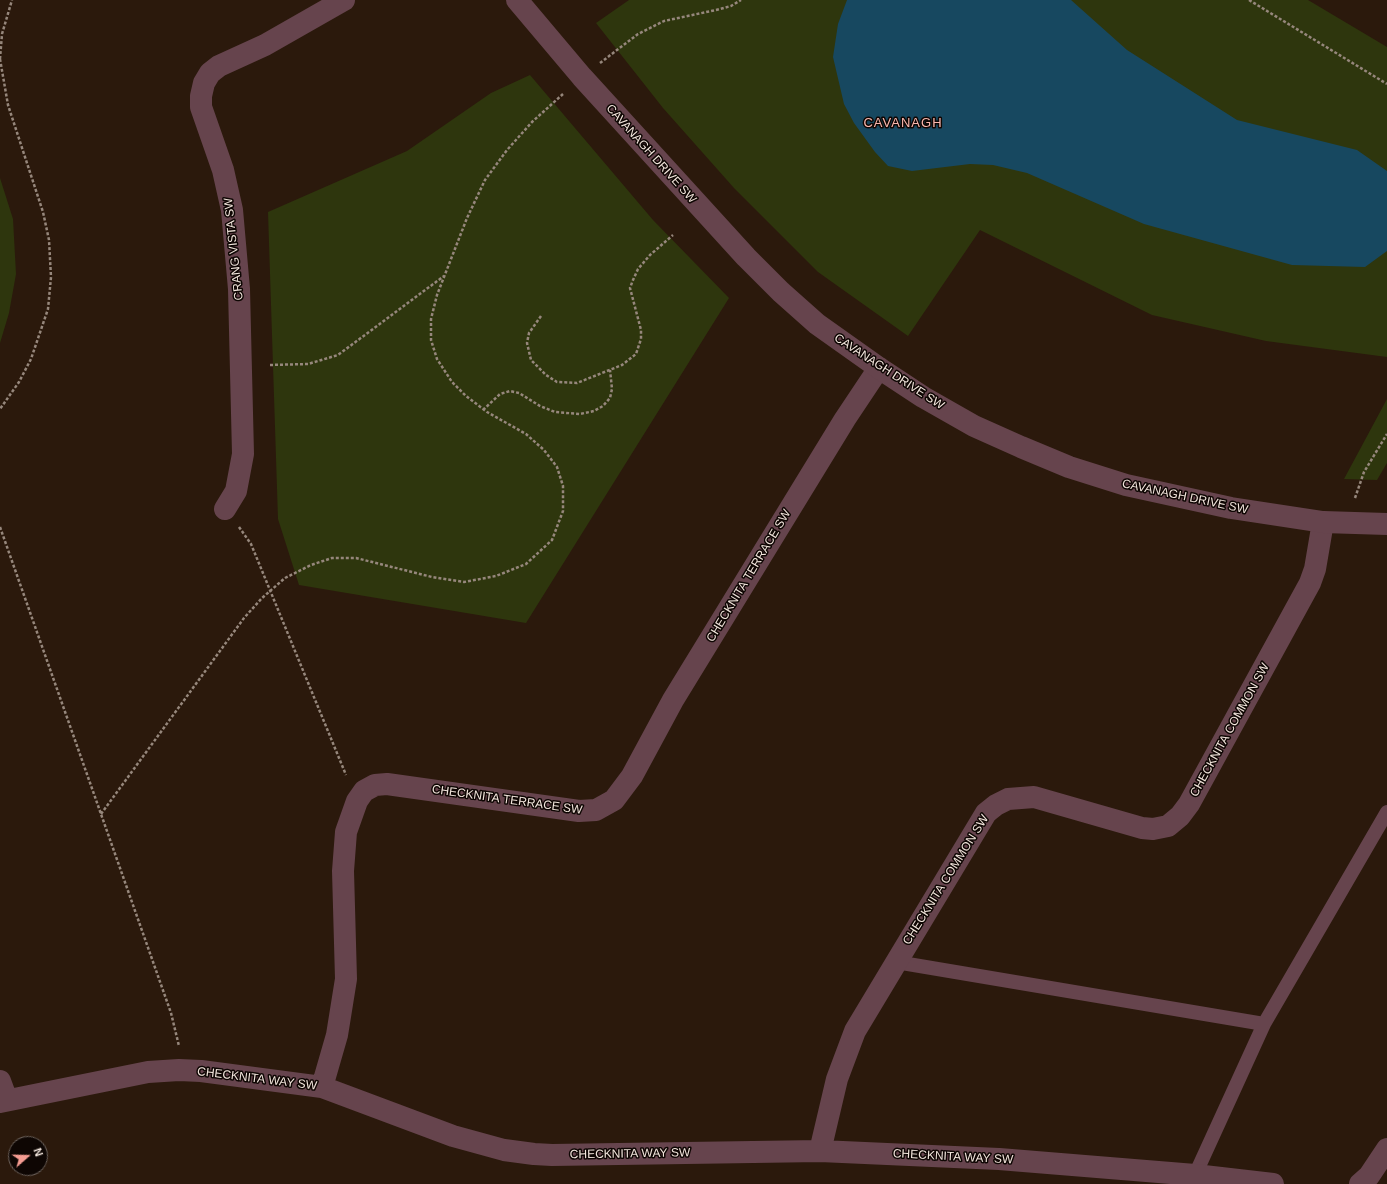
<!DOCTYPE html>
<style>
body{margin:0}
#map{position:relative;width:1387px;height:1184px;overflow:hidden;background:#2b190c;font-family:Arial,sans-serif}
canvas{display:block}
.north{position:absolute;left:8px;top:1136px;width:40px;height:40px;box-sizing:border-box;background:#0e0603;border:1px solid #6a605a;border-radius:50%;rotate:70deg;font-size:11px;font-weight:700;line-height:16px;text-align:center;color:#f3e6dd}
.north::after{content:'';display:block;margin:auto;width:14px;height:18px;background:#f59c92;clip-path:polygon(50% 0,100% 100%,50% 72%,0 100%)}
</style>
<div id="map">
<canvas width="1387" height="1184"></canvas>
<div class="north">N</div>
</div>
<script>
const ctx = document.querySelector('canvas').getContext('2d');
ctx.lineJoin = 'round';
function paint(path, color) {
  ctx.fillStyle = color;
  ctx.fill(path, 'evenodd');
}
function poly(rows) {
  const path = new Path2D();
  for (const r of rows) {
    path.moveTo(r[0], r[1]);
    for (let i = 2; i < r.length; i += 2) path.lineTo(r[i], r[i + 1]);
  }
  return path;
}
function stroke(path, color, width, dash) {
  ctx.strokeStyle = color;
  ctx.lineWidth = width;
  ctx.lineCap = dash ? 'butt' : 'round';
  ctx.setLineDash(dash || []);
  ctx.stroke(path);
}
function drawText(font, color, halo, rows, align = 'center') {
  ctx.font = font + ' Arial,sans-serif';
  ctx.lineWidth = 3;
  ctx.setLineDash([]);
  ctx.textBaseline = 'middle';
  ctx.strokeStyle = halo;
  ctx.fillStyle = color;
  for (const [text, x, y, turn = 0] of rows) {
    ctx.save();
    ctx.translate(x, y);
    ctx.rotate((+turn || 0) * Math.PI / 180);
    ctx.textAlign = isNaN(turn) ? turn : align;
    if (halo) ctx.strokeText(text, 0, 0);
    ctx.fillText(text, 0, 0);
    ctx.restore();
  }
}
paint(poly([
 [629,0,1308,0,1387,47,1387,357,1266,341,1152,315,980,230,908,336,818,272,734,188,663,108,596,23],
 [530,75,653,220,729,298,526,623,299,585,278,519,268,212,407,151,491,93],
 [0,178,13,219,16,274,9,313,0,343],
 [1387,399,1387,463,1377,480,1344,479]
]), '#2e360d');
paint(poly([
 [847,0,1071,0,1127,50,1237,120,1357,150,1387,171,1387,251,1365,267,1292,265,1144,224,1027,173,993,165,970,164,912,171,888,166,875,152,854,123,844,104,833,57,838,24]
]), '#174860');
stroke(poly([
 [1249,0,1387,84],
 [0,59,8,105,43,212,49,240,51,277,48,309,31,359,19,382,0,409],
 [0,59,2,34,12,0],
 [600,63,638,34,664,21,716,10,731,6,741,0],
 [541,316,529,333,527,343,531,360,546,375,557,382,577,383,622,365,636,354,641,339,641,330,630,288,633,280,638,269,650,255,673,235],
 [270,365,308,364,338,355,444,276],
 [483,410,500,394,510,391,519,393,540,406,555,412,580,414,594,411,603,406,610,398,612,389,610,370],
 [1355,498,1364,472,1387,434],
 [0,527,171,1013,179,1046],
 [239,527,251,544,346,775],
 [101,814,244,618,262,598,285,578,311,565,332,558,356,558,432,577,464,582,496,576,526,564,552,540,563,511,563,486,557,467,544,450,526,434,487,412,466,396,452,382,437,359,431,340,431,319,437,295,467,218,485,180,507,150,532,122,563,94]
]), '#96877c', 2.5, [3, 2]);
stroke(poly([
 [896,962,1264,1024],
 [1195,1175,1264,1024,1387,812]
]), '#66444d', 14);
stroke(poly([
 [225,509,236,491,243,454,239,289,232,210,223,170,201,107,201,96,204,83,210,73,219,66,265,45,344,0],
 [0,1081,7,1100],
 [322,1087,337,1035,346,979,343,871,346,832,357,801,364,791,375,785,387,784,579,811,596,810,614,800,632,776,673,700,845,419,879,368],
 [0,1102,148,1072,179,1070,201,1071,322,1087,453,1136,504,1150,534,1154,552,1155,820,1151,999,1159,1195,1175,1273,1184],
 [820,1151,837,1079,855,1031,986,813,996,805,1008,799,1034,797,1142,828,1153,829,1168,826,1180,816,1189,804,1310,583,1315,569,1323,522],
 [1360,1184,1369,1176,1387,1149]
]), '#66444d', 22);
stroke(poly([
 [517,0,582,77,746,257,781,292,817,324,879,368,923,397,974,426,1021,447,1069,467,1126,485,1231,508,1323,522,1387,524]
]), '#66444d', 22);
drawText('12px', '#f3e6dd', '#0e0603', [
 ["CAVANAGH DRIVE SW",651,154,48],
 ["CRANG VISTA SW",234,249,-96],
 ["CAVANAGH DRIVE SW",889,372,33],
 ["CAVANAGH DRIVE SW",1185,497,12],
 ["CHECKNITA TERRACE SW",749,576,-59],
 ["CHECKNITA COMMON SW",1230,730,-61],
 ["CHECKNITA TERRACE SW",507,800,8],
 ["CHECKNITA COMMON SW",946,880,-58],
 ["CHECKNITA WAY SW",257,1079,7],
 ["CHECKNITA WAY SW",630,1154,-1],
 ["CHECKNITA WAY SW",953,1157,3]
]);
ctx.letterSpacing = '1px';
drawText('13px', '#fab7ae', '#0e0603', [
 ["CAVANAGH",903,123]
]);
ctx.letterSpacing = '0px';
</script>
